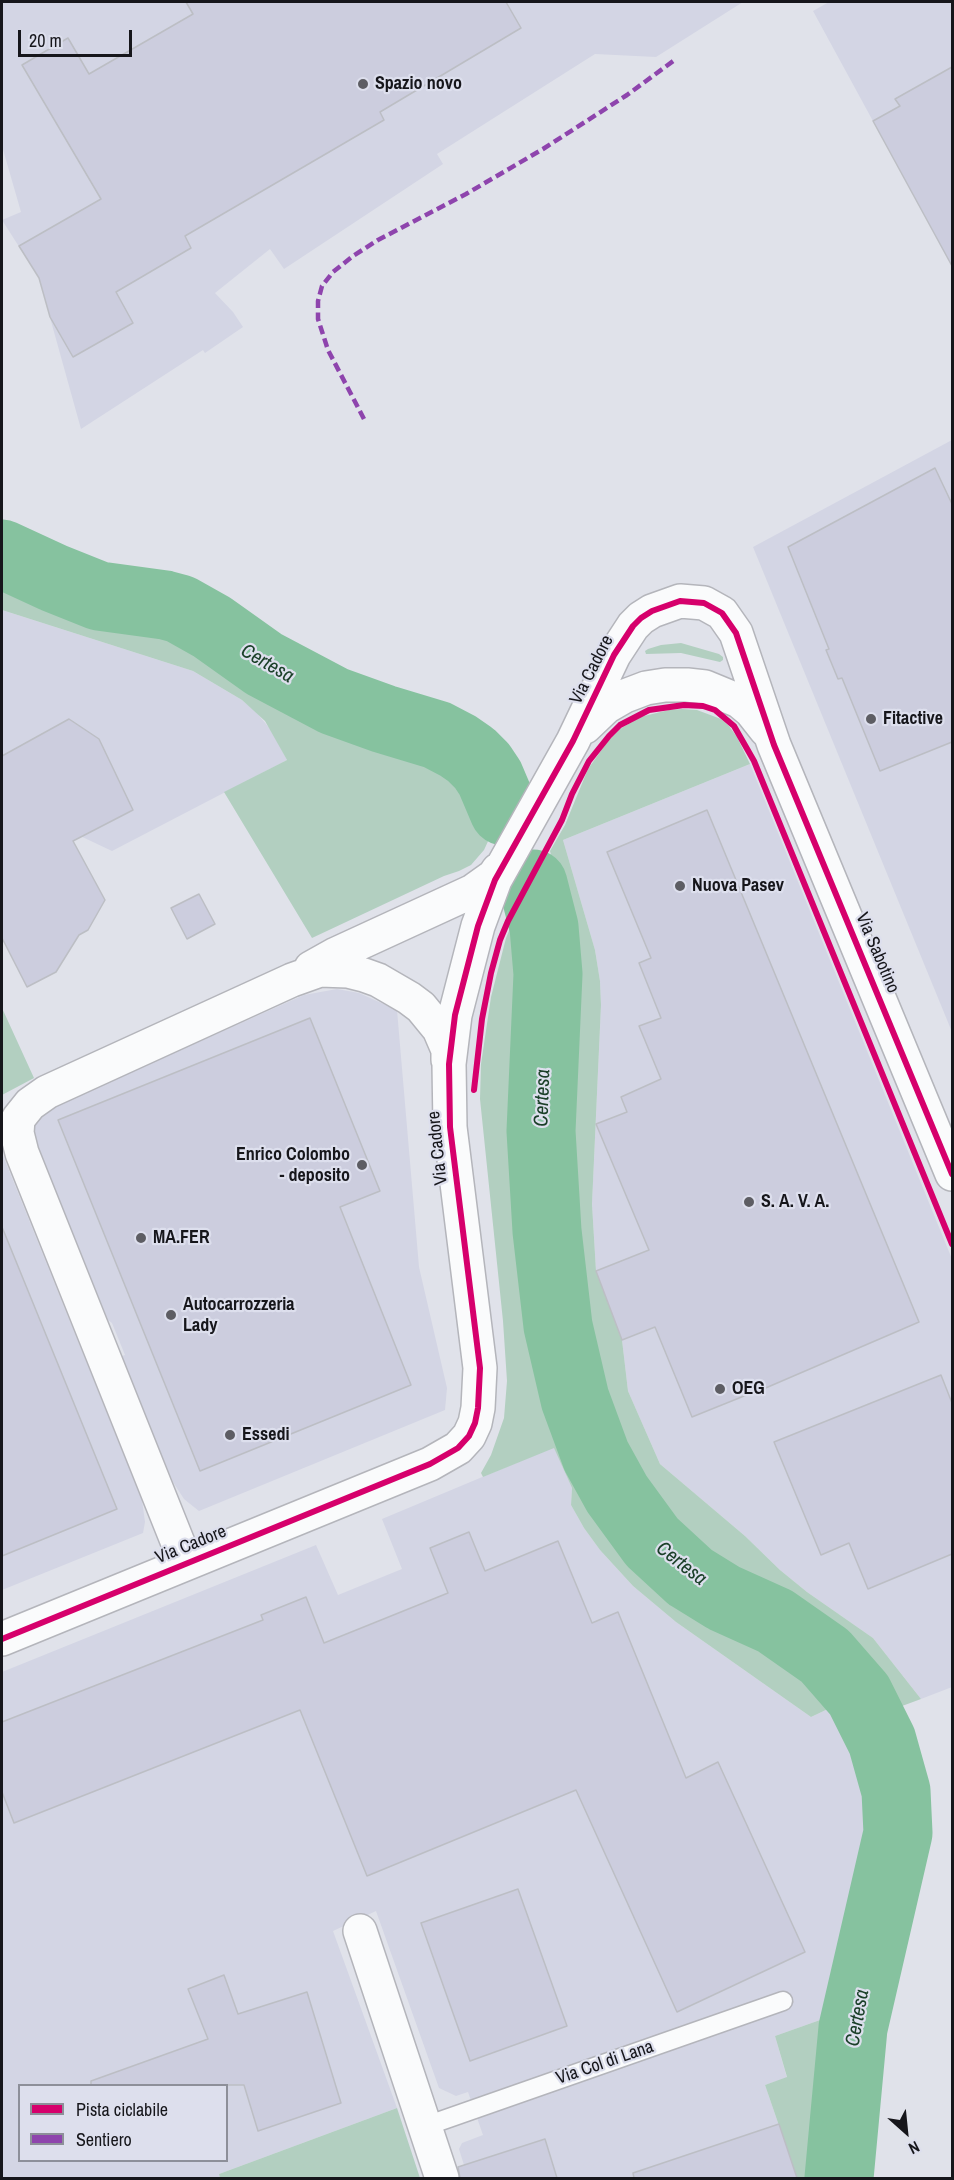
<!DOCTYPE html>
<style>
body{margin:0}
#map{position:relative;width:954px;height:2180px;overflow:hidden;background:#e0e2ea;font-family:"Archivo Narrow",sans-serif}
canvas{display:block}
.frame{position:absolute;inset:0;border:3px solid #16161b;pointer-events:none}
.legend{position:absolute;left:18px;top:2084px;width:210px;height:78px;box-sizing:border-box;background:#dddfed;border:2px solid #8d8f99;margin:0;padding:8px 10px;list-style:none;font-size:18px;color:#16161b}
.legend li{display:flex;align-items:center;gap:12px;height:30px}
.legend b{width:30px;border:2px solid #8d8f99}
.north{position:absolute;left:876px;top:2102px;width:60px;height:60px;-webkit-text-stroke:4px #dddfed;paint-order:stroke;rotate:153deg;font-size:16px;font-weight:700;line-height:24px;text-align:center;color:#16161b}
.north::after{content:'';display:block;margin:auto;width:21px;height:27px;background:#16161b;clip-path:polygon(50% 0,100% 100%,50% 72%,0 100%)}
.scale{position:absolute;left:18px;top:30px;width:114px;height:27px;box-sizing:border-box;border:3px solid #16161b;border-top:0;padding-left:8px;font-size:18px;line-height:21px;white-space:nowrap;color:#16161b;-webkit-text-stroke:4px #dddfed;paint-order:stroke}
</style>
<div id="map">
<canvas width="954" height="2180"></canvas>
<div class="frame"></div>
<ul class="legend">
<li><b style="height:8px;background:#d6006c"></b>Pista ciclabile</li>
<li><b style="height:8px;background:#8e44ad"></b>Sentiero</li>
</ul>
<div class="north">N</div>
<div class="scale">20 m</div>
</div>
<script>
const ctx = document.querySelector('canvas').getContext('2d');
ctx.lineJoin = 'round';
function paint(path, color) {
  ctx.fillStyle = color;
  ctx.fill(path, 'evenodd');
}
function poly(rows) {
  const path = new Path2D();
  for (const r of rows) {
    path.moveTo(r[0], r[1]);
    for (let i = 2; i < r.length; i += 2) path.lineTo(r[i], r[i + 1]);
  }
  return path;
}
function stroke(path, color, width, dash) {
  ctx.strokeStyle = color;
  ctx.lineWidth = width;
  ctx.lineCap = dash ? 'butt' : 'round';
  ctx.setLineDash(dash || []);
  ctx.stroke(path);
}
function drawText(font, color, halo, rows, align = 'center') {
  ctx.font = font + ' "Archivo Narrow",sans-serif';
  ctx.lineWidth = 4.5;
  ctx.setLineDash([]);
  ctx.textBaseline = 'middle';
  ctx.strokeStyle = halo;
  ctx.fillStyle = color;
  for (const [text, x, y, turn = 0] of rows) {
    ctx.save();
    ctx.translate(x, y);
    ctx.rotate((+turn || 0) * Math.PI / 180);
    ctx.textAlign = isNaN(turn) ? turn : align;
    if (halo) ctx.strokeText(text, 0, 0);
    ctx.fillText(text, 0, 0);
    ctx.restore();
  }
}
paint(poly([
 [2,2,743,2,656,57,595,54,437,154,443,164,284,269,270,249,215,293,233,312,243,327,205,353,203,350,81,429,39,278,2,220,21,212,2,146],
 [829,2,952,2,952,266,813,11],
 [952,440,952,1032,753,547],
 [2,610,193,671,242,700,256,712,271,730,287,760,112,851,76,834,2,873],
 [750,764,952,1259,952,1687,921,1699,873,1638,807,1592,780,1570,745,1536,660,1464,628,1391,622,1340,596,1271,592,1204,601,1005,600,981,595,950,563,840],
 [337,989,359,993,397,1010,419,1267,447,1388,445,1410,199,1511,184,1499,173,1482,120,1357,125,1355,112,1323,108,1320,35,1141,35,1125,37,1119,52,1107,304,995],
 [2,1153,142,1500,145,1522,143,1533,2,1590],
 [554,1447,572,1488,571,1505,584,1528,600,1550,633,1586,676,1622,811,1717,830,1708,849,1730,857,1747,869,1795,871,1838,864,1890,837,2014,775,2036,787,2078,765,2085,797,2178,468,2178,459,2149,462,2143,483,2135,468,2092,456,2096,439,2088,376,1911,333,1931,397,2108,219,2174,220,2178,2,2178,2,1672,316,1545,338,1595,402,1569,382,1519],
 [20,2086,226,2086,226,2160,20,2160]
]), '#d3d5e4');
paint(poly([
 [2,566,32,584,100,613,208,647,355,725,435,760,444,766,462,786,480,815,490,837,484,850,471,865,459,871,444,876,312,938,224,792,287,760,265,721,242,700,193,671,2,610],
 [681,643,719,654,723,657,723,660,720,662,681,653,646,654,645,651,648,649,661,645],
 [682,709,697,710,721,719,729,726,737,737,750,764,563,840,595,950,600,981,601,1005,592,1204,596,1271,622,1340,628,1391,660,1464,745,1536,780,1570,807,1592,873,1638,921,1699,894,1709,867,1674,818,1631,780,1609,731,1588,705,1572,680,1553,646,1517,622,1475,610,1448,596,1404,578,1318,559,1197,555,1147,555,1113,562,1063,570,942,566,911,550,851,565,825,588,769,608,741,620,729,640,717,669,710],
 [516,914,527,953,528,1065,524,1173,533,1253,540,1303,559,1393,573,1440,595,1495,604,1514,629,1550,682,1602,713,1621,746,1629,790,1655,813,1676,837,1710,849,1730,830,1708,811,1717,676,1622,633,1586,600,1550,584,1528,571,1505,572,1488,554,1448,483,1477,481,1473,491,1455,504,1418,507,1381,503,1321,480,1099,481,1064,491,997,506,938],
 [2,1008,34,1078,2,1095],
 [837,2014,829,2048,822,2093,818,2159,819,2178,797,2178,765,2085,787,2077,775,2036],
 [397,2108,420,2178,220,2178,219,2174]
]), '#b2cfc0');
stroke(poly([
 [2,554,54,578,99,596,165,605,180,609,212,627,264,664,334,701,384,719,437,735,458,746,471,755,482,766,490,778,504,811],
 [533,884,544,927,548,974,541,1131,547,1231,558,1326,575,1399,596,1456,617,1494,652,1542,690,1577,724,1598,775,1621,825,1656,859,1695,882,1741,896,1791,898,1833,853,2028,839,2178]
]), '#86c29f', 69);
const building = poly([
 [186,2,506,2,521,28,380,112,384,120,185,236,191,248,116,292,133,323,73,357,50,317,39,278,19,246,101,199,22,65,68,38,89,74,193,14,186,2],
 [952,67,952,266,873,121,900,106,895,99,952,67],
 [935,468,952,504,952,742,880,771,842,678,838,679,826,650,829,649,788,547,935,468],
 [69,719,99,739,133,810,73,841,105,900,88,930,79,935,56,972,27,987,2,938,2,756,69,719],
 [707,810,919,1322,754,1393,754,1392,692,1417,655,1327,622,1340,596,1271,649,1250,596,1124,627,1112,621,1097,661,1079,639,1026,661,1018,639,963,651,958,607,852,707,810],
 [199,894,215,924,187,939,171,908,199,894],
 [310,1018,380,1191,340,1207,411,1385,200,1471,58,1120,310,1018],
 [2,1227,117,1509,2,1556,2,1227],
 [941,1375,952,1403,952,1554,868,1589,849,1543,821,1555,774,1442,941,1375],
 [469,1532,485,1571,558,1541,592,1623,618,1612,686,1778,718,1762,805,1952,677,2012,576,1790,367,1876,300,1710,14,1823,2,1792,2,1722,263,1620,261,1615,306,1597,324,1643,448,1593,430,1548,469,1532],
 [518,1889,567,2026,470,2061,421,1923,518,1889],
 [224,1975,238,2014,307,1992,341,2103,258,2131,244,2085,91,2085,91,2081,208,2039,188,1989,224,1975],
 [779,2124,797,2178,634,2178,633,2173,779,2124],
 [545,2139,557,2178,460,2178,458,2167,545,2139]
]);
paint(building, '#cccdde');
stroke(building, '#bcbec4', 1.5);
const service = poly([
 [426,2126,783,2001]
]);
const minor = poly([
 [585,727,606,707,625,696,646,688,665,685,687,685,705,687,739,701,751,711,766,730],
 [311,968,336,954,473,891,494,876,498,870],
 [186,1563,22,1153,17,1133,18,1119,30,1104,47,1092,292,980,320,970,348,971,364,975,378,980,409,998,421,1007,439,1029,448,1050,448,1060],
 [2,1639,430,1464,458,1448,469,1436,475,1423,478,1408,480,1368,450,1127,449,1064,455,1015,478,926,495,880,573,741,614,655,633,626,641,618,652,611,680,601,704,603,722,613,736,633,774,745,952,1174],
 [360,1931,442,2178]
]);
stroke(service, '#b4b5bb', 21);
stroke(minor, '#b4b5bb', 36);
stroke(service, '#fafbfc', 18);
stroke(minor, '#fafbfc', 33);
stroke(poly([
 [364,419,328,350,318,319,318,301,322,286,333,272,353,256,378,240,466,194,543,149,627,95,676,59]
]), '#8e44ad', 4.5, [9, 4.5]);
stroke(poly([
 [474,1090,482,1019,491,973,500,940,508,921,562,820,572,794,589,761,609,736,620,725,649,710,684,705,703,706,715,710,734,726,754,761,952,1244],
 [2,1639,430,1464,458,1448,469,1436,475,1423,478,1408,480,1368,450,1127,449,1064,455,1015,478,926,495,880,573,741,614,655,633,626,641,618,652,611,680,601,704,603,722,613,736,633,774,745,952,1174]
]), '#d6006c', 6);
for (const [x, y, r, color] of [
 [363,84,6,"#5d5d63"],
 [871,719,6,"#5d5d63"],
 [680,886,6,"#5d5d63"],
 [362,1165,6,"#5d5d63"],
 [749,1202,6,"#5d5d63"],
 [141,1238,6,"#5d5d63"],
 [171,1315,6,"#5d5d63"],
 [720,1389,6,"#5d5d63"],
 [230,1435,6,"#5d5d63"]
]) {
  const dot = new Path2D();
  dot.arc(x, y, r, 0, 2 * Math.PI);
  ctx.fillStyle = color;
  ctx.fill(dot);
  stroke(dot, '#dddfed', 2);
}
drawText('bold 18px', '#16161b', '#dddfed', [
 ["Spazio novo",375,84],
 ["Fitactive",883,719],
 ["Nuova Pasev",692,886],
 ["Enrico Colombo",350,1155,"right"],
 ["- deposito",350,1176,"right"],
 ["S. A. V. A.",761,1202],
 ["MA.FER",153,1238],
 ["Autocarrozzeria",183,1305],
 ["Lady",183,1326],
 ["OEG",732,1389],
 ["Essedi",242,1435]
], 'left');
drawText('18px', '#16161b', '#dddfed', [
 ["Via Cadore",592,670,-63],
 ["Via Sabotino",877,953,67],
 ["Via Cadore",438,1148,-96],
 ["Via Cadore",191,1545,-22],
 ["Via Col di Lana",605,2063,-19]
]);
drawText('italic 20px', '#1b4029', '#dddfed', [
 ["Certesa",267,664,30],
 ["Certesa",543,1098,-88],
 ["Certesa",681,1564,38],
 ["Certesa",858,2018,-80]
]);
</script>
